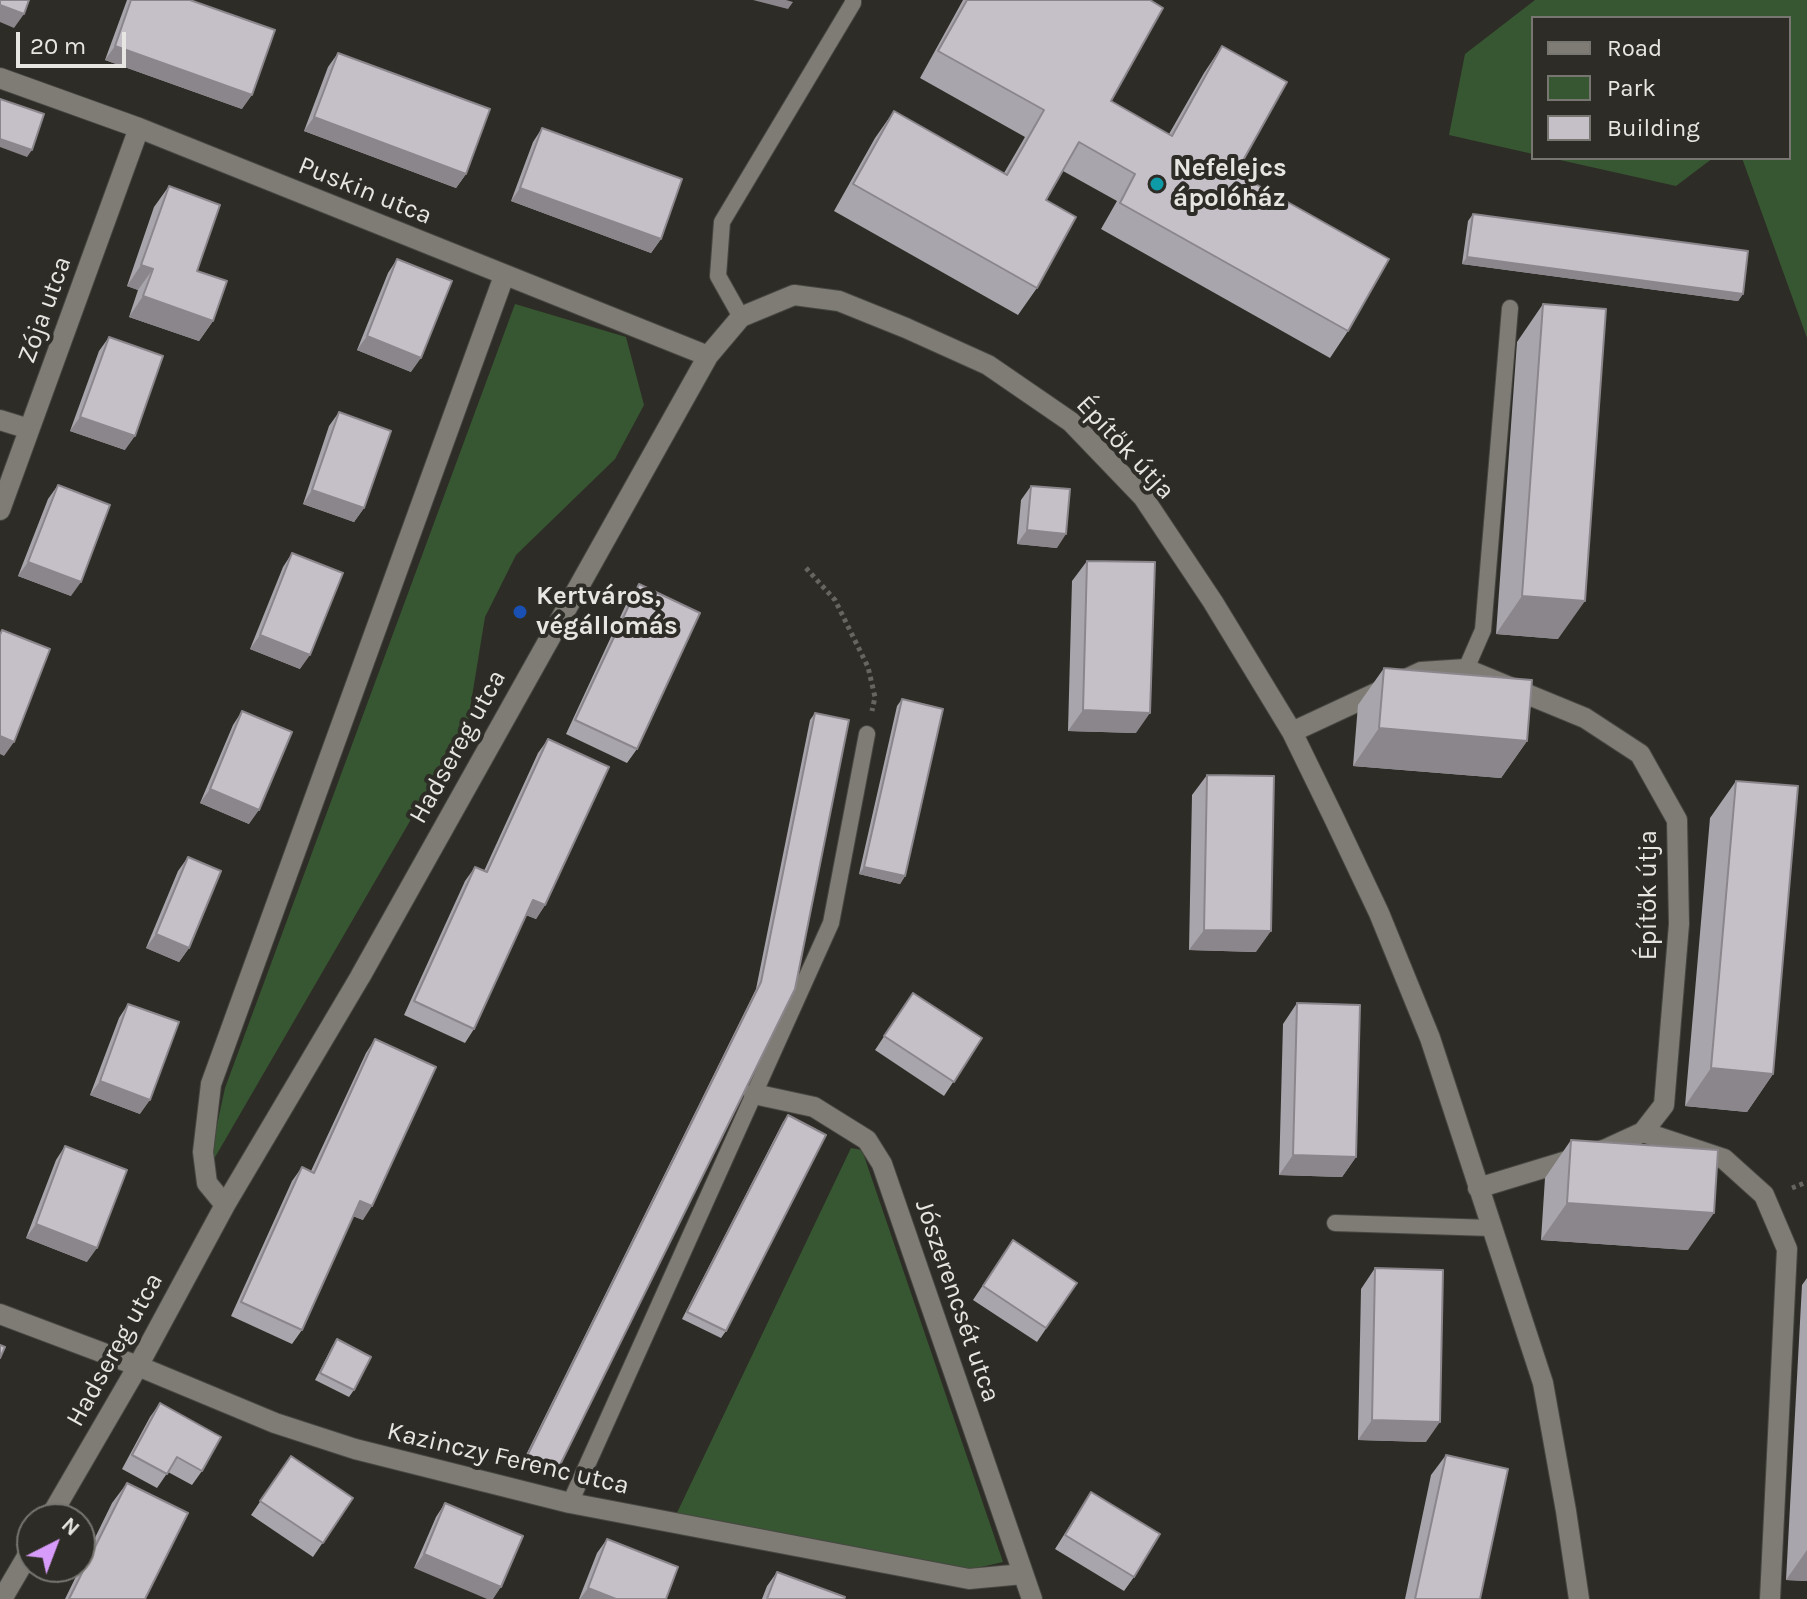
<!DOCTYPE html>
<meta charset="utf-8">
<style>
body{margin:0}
#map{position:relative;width:1807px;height:1599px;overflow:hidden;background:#2e2c26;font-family:Karla,sans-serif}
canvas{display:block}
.legend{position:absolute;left:1531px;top:16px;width:260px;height:144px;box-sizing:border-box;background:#2e2c26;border:2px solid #787671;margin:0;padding:10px 14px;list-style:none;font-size:24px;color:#e7e6e2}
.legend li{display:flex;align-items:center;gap:16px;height:40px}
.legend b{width:40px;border:2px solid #787671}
.north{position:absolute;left:16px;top:1503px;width:80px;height:80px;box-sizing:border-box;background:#2e2c26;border:2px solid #787671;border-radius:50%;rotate:42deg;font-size:22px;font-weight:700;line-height:32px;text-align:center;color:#e7e6e2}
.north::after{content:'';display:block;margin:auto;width:28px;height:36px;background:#d79bf9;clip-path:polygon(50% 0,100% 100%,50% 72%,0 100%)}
.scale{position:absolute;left:16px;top:32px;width:110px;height:36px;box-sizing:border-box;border:4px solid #e7e6e2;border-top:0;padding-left:10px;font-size:24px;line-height:28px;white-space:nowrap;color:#e7e6e2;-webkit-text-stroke:6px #2e2c26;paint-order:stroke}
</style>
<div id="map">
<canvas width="1807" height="1599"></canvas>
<ul class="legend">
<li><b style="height:10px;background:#7e7c75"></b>Road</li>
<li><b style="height:22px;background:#375732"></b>Park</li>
<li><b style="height:22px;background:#c5c0c8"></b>Building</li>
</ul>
<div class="north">N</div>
<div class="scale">20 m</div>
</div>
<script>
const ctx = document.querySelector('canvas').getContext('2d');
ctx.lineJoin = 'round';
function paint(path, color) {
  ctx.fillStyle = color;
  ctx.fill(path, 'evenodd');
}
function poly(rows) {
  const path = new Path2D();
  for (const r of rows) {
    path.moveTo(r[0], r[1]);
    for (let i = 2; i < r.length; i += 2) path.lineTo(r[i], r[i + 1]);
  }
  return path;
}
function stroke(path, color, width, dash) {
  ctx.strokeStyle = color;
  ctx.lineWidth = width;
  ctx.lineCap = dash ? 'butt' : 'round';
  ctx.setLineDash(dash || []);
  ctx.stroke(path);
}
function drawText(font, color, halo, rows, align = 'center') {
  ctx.font = font + ' Karla,sans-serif';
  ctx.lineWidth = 8;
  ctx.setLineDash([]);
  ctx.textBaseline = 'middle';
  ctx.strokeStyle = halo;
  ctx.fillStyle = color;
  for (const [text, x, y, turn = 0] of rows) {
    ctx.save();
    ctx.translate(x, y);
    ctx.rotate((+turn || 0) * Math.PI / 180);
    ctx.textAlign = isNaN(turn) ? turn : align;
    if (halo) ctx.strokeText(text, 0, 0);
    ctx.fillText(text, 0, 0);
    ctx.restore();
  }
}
paint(poly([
 [1535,0,1807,0,1807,338,1742,158,1789,158,1789,18,1533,18,1533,154,1449,135,1465,54],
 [1551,158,1713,158,1676,186],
 [515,304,626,337,644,405,615,459,516,555,485,617,468,721,207,1171,225,1088],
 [851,1148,862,1150,1003,1562,959,1572,675,1517]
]), '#375732');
const service = poly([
 [741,317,718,276,722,222,853,3,853,0],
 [1466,669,1483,630,1510,308],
 [1335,1223,1491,1228],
 [570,1503,831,923,867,734]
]);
const minor = poly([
 [0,78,139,128,708,356],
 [0,420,29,429],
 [0,510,139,128],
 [1292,732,1421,672,1466,669,1585,718,1640,754,1677,820,1679,924,1664,1105,1643,1132,1606,1149,1478,1188],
 [754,1094,814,1107,867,1140,882,1164,1032,1599],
 [1643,1132,1724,1159,1764,1195,1787,1249,1770,1599],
 [225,1205,207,1183,203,1152,211,1084,504,276],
 [0,1314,138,1366,275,1423,355,1449,570,1503,969,1579,1023,1574],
 [49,1519,138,1366,225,1205,360,977,708,356,741,317,794,295,839,301,906,328,988,365,1071,422,1143,497,1213,602,1292,732,1333,816,1379,913,1430,1038,1543,1383,1566,1511,1579,1599],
 [2,1599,32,1548]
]);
stroke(service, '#484742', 18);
stroke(minor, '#484742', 22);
stroke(poly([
 [806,568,835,600,868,667,875,697,872,711],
 [1792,1188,1807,1182]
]), '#676560', 5, [4, 4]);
stroke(service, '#7e7c75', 16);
stroke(minor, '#7e7c75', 20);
paint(poly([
 [127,0,190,0,242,109,105,60],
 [963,0,1150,0,1111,101,1169,134,1204,73,1222,46,1236,173,1348,331,1330,358,1101,229,1117,201,1063,171,1046,200,1037,288,1018,315,834,211,875,138,894,111,1004,173,1025,137,920,78],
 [338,53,466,174,456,188,304,131,328,67],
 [542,128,661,239,651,253,511,201,533,142],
 [169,186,213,321,199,341,129,317,138,290,127,286,154,207],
 [1473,214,1743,294,1738,301,1462,264,1468,221],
 [397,259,411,372,357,350,388,273],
 [1543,304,1558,639,1496,634,1517,342],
 [109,337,125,450,70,431,99,351],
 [339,412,364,508,354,522,303,504,329,426],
 [58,485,71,596,18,576,48,499],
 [1031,486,1057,548,1017,544,1021,500],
 [292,553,300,669,250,649,283,567],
 [1087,561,1136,733,1068,731,1072,581],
 [639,584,637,749,627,763,566,734,629,598],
 [1384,668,1527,741,1501,778,1353,766,1358,705],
 [902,699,905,876,900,884,859,874,897,706],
 [242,711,249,824,200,803,233,725],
 [815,713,795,989,557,1471,552,1478,522,1463,756,989,810,720],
 [548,739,545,905,536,919,526,915,474,1029,465,1043,404,1015,465,881,475,867,484,871,538,753],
 [1207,775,1256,952,1189,950,1192,795],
 [1736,781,1773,1074,1747,1112,1685,1106,1710,818],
 [188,857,189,948,179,962,146,948,178,871],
 [913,993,982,1038,944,1096,875,1050],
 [1297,1003,1356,1157,1342,1177,1279,1175,1283,1024],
 [128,1004,140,1114,90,1095,119,1018],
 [375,1039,363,1220,353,1216,302,1330,292,1344,231,1316,292,1181,302,1167,311,1171,366,1053],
 [788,1115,726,1331,721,1338,682,1319,783,1122],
 [1571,1140,1688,1250,1541,1240,1545,1178],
 [65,1146,87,1262,26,1238,56,1160],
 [1013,1240,1077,1283,1037,1342,973,1300],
 [1375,1268,1426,1442,1358,1440,1361,1289],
 [1807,1278,1807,1581,1786,1580,1802,1285],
 [337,1339,354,1390,349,1397,315,1380,332,1347],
 [160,1403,202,1471,192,1485,168,1472,157,1488,122,1469,150,1417],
 [1446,1455,1480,1599,1405,1599,1431,1475],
 [291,1456,353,1498,313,1557,251,1515],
 [127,1483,145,1599,65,1599,112,1503],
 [1091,1492,1134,1577,1124,1591,1055,1549],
 [445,1503,523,1536,414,1568,436,1517],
 [607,1539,666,1599,579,1599,597,1553],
 [777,1572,844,1599,762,1599,767,1586]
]), '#a9a5ac');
paint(poly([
 [753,0,786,0,793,2,788,9],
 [0,5,24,14,14,28,0,22],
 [115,46,252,95,242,109,105,60],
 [314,117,466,174,456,188,304,131],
 [0,139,32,150,27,157,0,147],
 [520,188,661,239,651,253,511,201],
 [1467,257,1743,294,1738,301,1462,264],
 [141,265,153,269,138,290,127,286],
 [143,296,213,321,199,341,129,317],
 [367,336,421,358,411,372,357,350],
 [80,417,135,436,125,450,70,431],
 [312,490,364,508,354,522,303,504],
 [1027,530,1066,534,1057,548,1017,544],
 [28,562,81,582,71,596,18,576],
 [1522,596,1585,601,1558,639,1496,634],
 [260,635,310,655,300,669,250,649],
 [1083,710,1150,713,1136,733,1068,731],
 [1379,728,1527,741,1501,778,1353,766],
 [0,736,14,742,4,756,0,754],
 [210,789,259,810,249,824,200,803],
 [864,867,905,876,900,884,859,874],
 [533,900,545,905,536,919,523,914],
 [1204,930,1271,931,1256,952,1189,950],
 [156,934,189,948,179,962,146,948],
 [1711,1068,1773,1074,1747,1112,1685,1106],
 [100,1081,150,1100,140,1114,90,1095],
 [1293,1155,1356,1157,1342,1177,1279,1175],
 [360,1201,372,1206,363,1220,350,1215],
 [1567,1203,1714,1213,1688,1250,1541,1240],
 [36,1224,97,1248,87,1262,26,1238],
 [1372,1420,1440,1422,1426,1442,1358,1440],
 [1807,1550,1807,1581,1786,1580],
 [424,1554,501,1587,493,1599,487,1599,414,1568],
 [588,1588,616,1599,580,1599]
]), '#8a868c');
const building = poly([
 [0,0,29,0,24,14,0,5,0,0],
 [131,0,190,0,275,30,252,95,115,46,131,0],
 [967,0,1150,0,1163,8,1111,101,1172,136,1222,46,1287,82,1236,173,1389,259,1348,331,1120,203,1135,174,1079,142,1046,200,1076,217,1037,288,853,184,894,111,1007,175,1044,110,938,51,967,0],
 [338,53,490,109,466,174,314,117,338,53],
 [0,99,44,114,32,150,0,139,0,99],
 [542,128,682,179,661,239,520,188,542,128],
 [169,186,220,205,197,271,227,281,213,321,143,296,153,269,141,265,169,186],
 [1473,214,1748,251,1743,294,1467,257,1473,214],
 [397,259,452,281,421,358,367,336,397,259],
 [1543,304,1606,309,1585,601,1522,596,1543,304],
 [109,337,163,356,135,436,80,417,109,337],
 [339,412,391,431,364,508,312,490,339,412],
 [58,485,110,505,81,582,28,562,58,485],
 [1031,486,1070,489,1066,534,1027,530,1031,486],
 [292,553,343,573,310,655,260,635,292,553],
 [1087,561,1155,562,1150,713,1083,710,1087,561],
 [639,584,700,613,637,749,575,720,639,584],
 [2,630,50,649,14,742,0,736,0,635,2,630],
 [1384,668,1532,680,1527,741,1379,728,1384,668],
 [902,699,943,709,905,876,864,867,902,699],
 [242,711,292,732,259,810,210,789,242,711],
 [815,713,849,720,795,989,557,1471,527,1456,761,982,815,713],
 [548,739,609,767,545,905,533,900,474,1029,414,1001,475,867,487,872,548,739],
 [1207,775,1274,776,1271,931,1204,930,1207,775],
 [1736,781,1798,786,1773,1074,1711,1068,1736,781],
 [188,857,221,871,189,948,156,934,188,857],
 [913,993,982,1038,954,1082,884,1036,913,993],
 [1297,1003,1360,1005,1356,1157,1293,1155,1297,1003],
 [128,1004,179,1022,150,1100,100,1081,128,1004],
 [375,1039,436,1067,372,1206,360,1201,302,1330,241,1302,302,1167,314,1173,375,1039],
 [788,1115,826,1135,726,1331,687,1312,788,1115],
 [1571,1140,1718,1150,1714,1213,1567,1203,1571,1140],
 [65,1146,127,1170,97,1248,36,1224,65,1146],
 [1013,1240,1077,1283,1046,1328,983,1286,1013,1240],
 [1375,1268,1443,1270,1440,1422,1372,1420,1375,1268],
 [337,1339,371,1357,354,1390,320,1373,337,1339],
 [0,1345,5,1347,0,1358,0,1345],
 [160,1403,221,1437,202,1471,177,1457,167,1474,132,1455,160,1403],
 [1446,1455,1508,1469,1480,1599,1415,1599,1446,1455],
 [291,1456,353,1498,323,1543,260,1501,291,1456],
 [127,1483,188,1513,145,1599,69,1599,127,1483],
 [1091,1492,1160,1534,1134,1577,1065,1535,1091,1492],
 [445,1503,523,1536,501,1587,424,1554,445,1503],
 [607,1539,678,1567,666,1599,616,1599,588,1588,607,1539],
 [777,1572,845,1597,844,1599,767,1599,777,1572]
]);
paint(building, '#c5c0c8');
stroke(building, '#8a868c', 2);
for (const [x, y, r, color] of [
 [1157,184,8,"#0f9aa8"],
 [520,612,8,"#1a4fb4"]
]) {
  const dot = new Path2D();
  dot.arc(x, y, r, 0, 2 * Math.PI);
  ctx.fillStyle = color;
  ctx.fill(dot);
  stroke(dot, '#2e2c26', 3);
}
drawText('bold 26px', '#e7e6e2', '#2e2c26', [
 ["Nefelejcs",1173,169],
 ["ápolóház",1173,199],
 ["Kertváros,",536,597],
 ["végállomás",536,627]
], 'left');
drawText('26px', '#e7e6e2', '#2e2c26', [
 ["Puskin utca",365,191,22],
 ["Zója utca",45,310,-70],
 ["Építők útja",1125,448,47],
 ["Hadsereg utca",458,747,-61],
 ["Építők útja",1649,895,-90],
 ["Jószerencsét utca",957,1301,71],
 ["Hadsereg utca",115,1350,-61],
 ["Kazinczy Ferenc utca",508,1459,13]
]);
</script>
